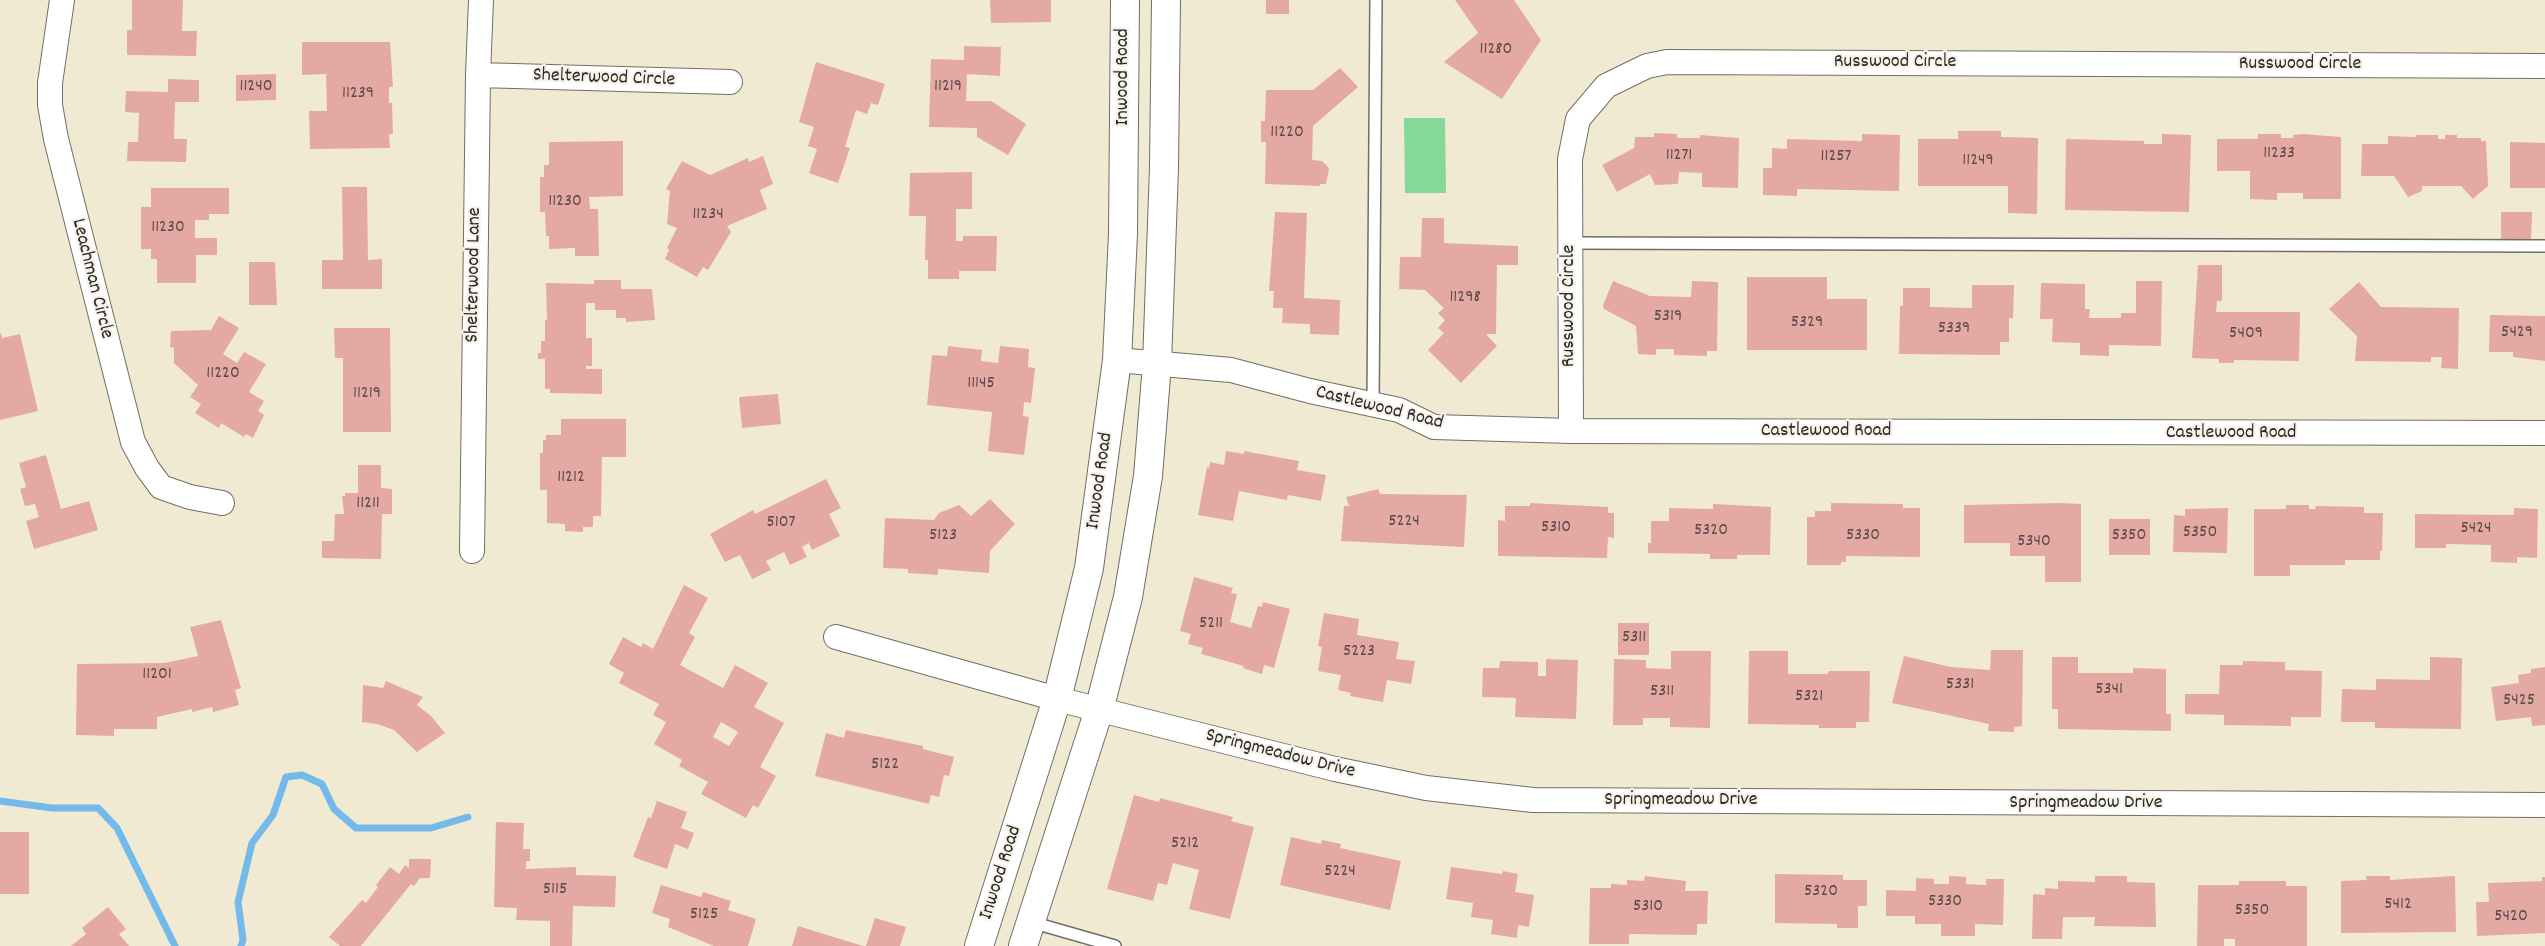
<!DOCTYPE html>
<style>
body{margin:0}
canvas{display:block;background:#f1ead3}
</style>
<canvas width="2545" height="946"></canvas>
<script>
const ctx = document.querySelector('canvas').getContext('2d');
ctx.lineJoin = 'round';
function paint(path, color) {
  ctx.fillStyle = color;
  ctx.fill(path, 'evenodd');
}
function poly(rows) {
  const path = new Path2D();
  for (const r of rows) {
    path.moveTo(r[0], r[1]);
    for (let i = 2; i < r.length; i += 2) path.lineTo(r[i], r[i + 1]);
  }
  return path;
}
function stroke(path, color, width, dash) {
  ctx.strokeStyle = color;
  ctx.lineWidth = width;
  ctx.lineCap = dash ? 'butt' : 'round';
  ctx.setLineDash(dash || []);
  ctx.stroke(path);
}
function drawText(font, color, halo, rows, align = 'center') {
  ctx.font = font + ' Dekko,sans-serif';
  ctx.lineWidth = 4.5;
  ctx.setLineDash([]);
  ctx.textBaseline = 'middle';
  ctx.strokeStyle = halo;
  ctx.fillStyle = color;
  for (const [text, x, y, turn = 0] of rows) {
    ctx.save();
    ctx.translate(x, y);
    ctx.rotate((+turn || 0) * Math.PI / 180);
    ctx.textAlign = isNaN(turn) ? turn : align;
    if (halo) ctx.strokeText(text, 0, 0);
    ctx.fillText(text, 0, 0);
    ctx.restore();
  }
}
paint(poly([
 [1404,118,1445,118,1446,193,1405,193]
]), '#86d899');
stroke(poly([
 [0,801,52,808,98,808,117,828,175,946],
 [241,946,243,940,238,902,252,843,273,815,286,777,302,775,322,784,334,809,356,828,431,828,468,817]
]), '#73b9ea', 7);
paint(poly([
 [132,0,183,0,182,31,197,31,196,56,127,55,127,30,132,30],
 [990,0,1051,0,1051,22,991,23],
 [1266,0,1289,0,1289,14,1266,14],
 [1455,0,1514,0,1541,40,1502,99,1444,62,1478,33],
 [302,42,390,42,393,87,389,87,389,103,392,103,393,134,389,134,390,148,310,149,309,111,327,111,326,74,302,75],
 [964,46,1001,47,1000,76,967,74,966,101,991,101,1026,124,1008,155,977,137,977,128,929,127,931,59,964,60],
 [816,62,885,84,878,105,871,103,867,114,856,110,845,147,850,148,838,183,809,173,817,149,808,146,814,127,799,122],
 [1340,68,1358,87,1313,126,1312,160,1322,161,1329,168,1326,184,1320,184,1320,186,1265,184,1266,142,1261,142,1261,121,1265,121,1266,90,1313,90],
 [276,74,276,100,236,101,236,75],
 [168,79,199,80,199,102,175,102,174,139,187,139,186,162,127,161,128,142,138,142,139,113,125,112,126,91,168,92],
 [1958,131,2001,131,2001,137,2038,138,2037,214,2008,213,2008,186,1918,186,1918,139,1958,139],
 [1654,133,1677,134,1677,138,1700,138,1700,135,1739,138,1738,188,1702,187,1702,173,1679,172,1678,184,1655,185,1650,174,1617,192,1602,165,1634,148,1635,137,1654,137],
 [1862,134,1900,135,1899,191,1797,189,1797,196,1763,195,1763,168,1772,168,1772,148,1787,149,1787,139,1862,141],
 [2162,134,2191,135,2189,212,2065,210,2066,139,2144,141,2144,144,2162,144],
 [2258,134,2281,134,2281,138,2293,138,2293,135,2303,134,2341,137,2341,199,2303,199,2303,193,2277,193,2277,200,2250,199,2250,171,2217,171,2217,139,2258,139],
 [2416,135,2438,135,2438,139,2445,139,2445,135,2457,135,2457,138,2481,138,2481,141,2486,141,2488,186,2473,199,2461,186,2422,186,2422,191,2408,197,2394,176,2361,176,2362,144,2388,144,2388,136,2416,137],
 [623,141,623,196,589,197,590,209,598,209,599,256,575,256,575,248,549,249,549,236,546,236,545,212,540,212,540,177,544,177,544,165,549,165,549,142],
 [2510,142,2545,143,2545,188,2510,188],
 [763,156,773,184,760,190,767,209,727,226,731,232,708,270,703,267,697,277,665,259,669,250,667,248,677,228,667,224,670,191,666,189,682,161,710,175,748,158,749,162],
 [972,172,972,209,956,209,956,241,963,241,963,236,997,236,996,271,959,271,959,279,928,279,928,260,925,260,926,216,909,216,910,173],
 [342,187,367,187,368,260,382,259,382,289,322,289,322,260,343,260],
 [151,188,229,188,229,214,209,214,209,220,195,220,195,238,217,238,217,255,196,255,196,283,157,283,157,259,151,259,151,249,141,249,141,207,151,207],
 [1275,212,1307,213,1304,298,1340,300,1339,335,1310,334,1310,324,1282,323,1283,308,1273,308,1274,291,1269,291],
 [2501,212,2532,212,2531,241,2501,242],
 [1422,218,1444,218,1444,243,1518,246,1518,265,1497,265,1496,334,1486,334,1497,346,1461,383,1428,350,1444,333,1438,328,1445,320,1438,313,1444,308,1425,290,1399,289,1400,257,1421,257],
 [249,262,275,262,277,305,249,305],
 [2198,265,2222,265,2222,301,2217,301,2216,312,2300,312,2299,361,2234,360,2234,363,2219,363,2219,359,2192,358],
 [1747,277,1827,277,1827,299,1867,299,1867,350,1747,350],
 [594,280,621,280,621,289,652,289,655,320,626,322,626,318,616,318,616,310,595,310,595,303,586,303,586,338,592,338,592,366,586,366,586,369,602,369,602,394,550,393,550,389,545,389,545,359,538,359,538,353,541,353,541,341,545,341,545,320,547,320,546,283,594,284],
 [1613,281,1650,296,1691,297,1692,281,1718,282,1717,351,1707,351,1707,356,1674,355,1674,349,1656,349,1656,355,1638,354,1636,326,1604,309,1603,305],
 [2136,281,2162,281,2161,346,2109,345,2109,356,2080,355,2080,343,2052,342,2053,319,2040,319,2041,283,2085,284,2085,309,2090,309,2089,318,2121,318,2121,313,2136,313],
 [2359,282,2381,307,2459,308,2458,369,2441,368,2442,357,2431,357,2431,362,2355,361,2357,336,2329,309],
 [1972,285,2014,285,2013,318,2009,318,2009,342,2000,342,2000,355,1899,354,1900,306,1903,306,1903,288,1930,288,1930,307,1972,308],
 [2490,315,2545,316,2545,361,2513,357,2513,352,2489,352],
 [219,316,239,328,223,354,237,363,244,352,266,364,249,392,264,401,258,411,264,415,253,438,246,434,244,437,221,423,219,428,195,413,201,404,190,397,198,385,174,363,174,348,170,347,171,331,211,330],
 [334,328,390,328,391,432,343,432,343,358,335,358],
 [0,332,2,338,20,334,38,411,0,420],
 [948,346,982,350,981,361,998,363,1000,346,1029,349,1028,367,1035,368,1031,403,1024,402,1023,416,1029,417,1024,455,988,451,992,412,927,405,932,355,947,356],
 [778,394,781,424,742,428,739,397],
 [561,419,626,419,626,457,602,457,601,516,593,516,593,527,583,527,583,532,565,531,565,524,547,523,547,490,540,490,540,453,543,453,543,440,546,440,546,435,561,435],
 [1226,451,1244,454,1244,451,1299,461,1297,470,1326,475,1321,501,1288,495,1287,500,1239,491,1233,521,1198,515,1207,467,1209,468,1210,462,1224,465],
 [46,455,61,509,89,501,98,530,34,549,26,521,39,517,35,504,25,506,20,489,26,487,19,463],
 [358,465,381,465,381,488,392,489,392,514,382,514,381,559,322,558,322,541,334,541,335,514,344,514,342,496,345,496,345,493,358,493],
 [826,479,841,508,829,514,840,536,812,550,809,543,802,547,807,557,790,565,784,552,766,561,771,570,752,579,740,555,725,562,710,534,753,510,755,514],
 [1378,489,1380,494,1467,495,1464,547,1341,541,1344,506,1349,506,1346,497],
 [990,499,1015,524,990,551,989,573,938,569,938,575,908,573,908,569,883,568,885,518,934,520,939,513,959,505,971,516],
 [1530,503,1608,507,1608,513,1614,513,1614,538,1608,537,1607,558,1498,556,1498,520,1505,521,1505,506,1530,506],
 [1831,503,1903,504,1903,508,1920,508,1920,557,1846,556,1846,562,1841,562,1841,565,1807,565,1807,517,1815,517,1815,511,1831,511],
 [2062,503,2081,504,2081,582,2045,582,2045,556,2010,556,2010,543,1964,543,1964,505],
 [1713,504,1771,507,1770,555,1737,555,1737,559,1710,559,1710,554,1648,553,1648,543,1651,543,1651,521,1669,521,1669,508,1713,509],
 [2286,505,2309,505,2309,509,2315,509,2316,506,2364,507,2364,513,2383,513,2382,551,2380,551,2380,560,2345,560,2345,565,2290,565,2290,576,2254,576,2254,509,2286,509],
 [2228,508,2227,553,2173,552,2174,515,2185,516,2185,509],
 [2514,508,2538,509,2537,558,2517,557,2517,563,2491,562,2491,545,2446,544,2446,548,2415,548,2415,514,2514,515],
 [2109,519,2150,519,2150,555,2109,555],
 [1194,577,1233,588,1231,593,1237,594,1230,622,1251,628,1258,606,1262,607,1263,602,1290,609,1274,668,1264,665,1262,674,1243,668,1244,666,1201,654,1203,648,1188,644,1191,634,1180,631],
 [684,585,708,598,689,633,695,637,680,665,723,688,735,665,768,683,754,707,784,723,760,767,776,776,758,808,753,805,746,818,701,794,708,782,679,766,682,760,654,744,666,722,653,715,659,704,619,683,624,673,609,664,623,637,641,647,643,643,653,649],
 [721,722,738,732,729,746,713,737],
 [1324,613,1359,619,1357,635,1399,642,1396,659,1415,661,1411,684,1387,680,1383,702,1350,696,1351,693,1338,690,1341,675,1318,671,1322,647,1318,646],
 [221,620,241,688,235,690,239,705,213,712,212,707,192,712,192,709,157,717,157,729,114,729,114,736,76,735,77,664,164,663,198,656,190,627],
 [1618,623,1649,623,1649,655,1618,655],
 [1991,650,2023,650,2022,726,2014,727,2014,732,1988,731,1989,724,1892,703,1904,656,1951,667,1990,670],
 [1671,651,1711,651,1710,728,1670,727,1670,718,1643,718,1643,725,1613,725,1614,659,1646,660,1646,668,1671,669],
 [1749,651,1788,651,1788,674,1828,674,1829,671,1870,671,1869,722,1856,722,1856,728,1819,728,1819,725,1748,724],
 [2052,657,2078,657,2078,673,2133,673,2133,668,2166,669,2166,714,2171,714,2171,731,2058,729,2058,709,2052,709],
 [2430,657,2462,658,2461,729,2375,728,2375,722,2341,722,2342,689,2376,690,2376,679,2430,680],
 [1546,659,1578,660,1576,719,1515,717,1516,698,1482,697,1483,668,1499,668,1500,661,1538,662,1538,676,1546,676],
 [2243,661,2285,662,2285,670,2322,671,2321,717,2291,717,2291,726,2224,725,2224,715,2185,714,2185,694,2219,694,2220,665,2243,665],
 [2545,667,2545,725,2532,726,2531,717,2496,721,2491,687,2519,683,2518,675,2531,673,2531,669],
 [386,681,423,697,417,705,431,716,445,733,417,752,394,730,377,724,362,722,363,685,383,688],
 [846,730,923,746,923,749,954,757,949,776,944,775,939,797,931,795,929,804,815,776,826,733,844,738],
 [1134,795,1159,802,1160,798,1233,817,1231,821,1254,827,1230,919,1189,909,1199,870,1173,863,1167,885,1158,883,1153,901,1107,889],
 [657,801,687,812,681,828,694,833,688,849,675,844,667,869,633,857,648,817,651,818],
 [496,822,524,823,523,849,530,849,530,861,526,861,526,869,576,867,576,875,616,876,615,907,573,906,572,946,550,946,550,921,516,920,517,908,494,907],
 [0,832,29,832,29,894,0,894],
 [1291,837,1321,844,1322,840,1341,844,1340,848,1401,861,1390,910,1280,885],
 [409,859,431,859,430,878,420,878,414,886,411,884,361,946,340,946,329,937,362,900,366,903,378,887,376,885,390,867,399,874,405,865,409,868],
 [1451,867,1502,874,1503,871,1518,874,1515,892,1534,895,1529,927,1518,925,1517,938,1491,934,1493,920,1471,917,1473,903,1446,899],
 [1775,874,1843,875,1843,880,1867,880,1867,906,1858,906,1858,928,1837,928,1837,924,1775,923],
 [1645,876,1686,881,1685,891,1708,891,1707,924,1697,924,1697,935,1629,934,1629,944,1589,944,1590,888,1611,888,1611,884,1627,885,1627,880,1644,881],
 [1949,876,1966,877,1966,884,1986,885,1986,879,2004,879,2003,925,1975,924,1975,936,1941,936,1941,924,1915,924,1915,916,1886,916,1886,890,1916,891,1916,878,1934,879,1934,884,1949,884],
 [2095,876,2127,876,2127,882,2155,883,2156,927,2094,926,2095,917,2063,917,2062,939,2032,939,2033,894,2045,895,2045,888,2058,889,2058,881,2095,882],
 [2366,876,2390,876,2390,880,2455,876,2456,932,2341,933,2341,881,2367,880],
 [2542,877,2545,877,2545,933,2477,936,2476,902,2489,902,2488,883,2542,881],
 [2239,881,2286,881,2286,886,2307,886,2307,946,2235,946,2235,939,2224,939,2224,946,2197,946,2198,885,2239,885],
 [661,885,701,897,703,892,731,901,728,910,756,919,748,946,714,946,668,927,670,919,652,913],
 [108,907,126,929,119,934,129,946,71,946,86,934,82,928],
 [875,918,906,927,900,946,866,946],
 [798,926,863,946,792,946]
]), '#e5a9a3');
const service = poly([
 [1570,243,2545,246],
 [1373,404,1376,0],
 [1031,922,1115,946]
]);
const minor = poly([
 [62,0,50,83,50,105,56,139,133,442,147,468,161,487,190,497,222,503],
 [478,75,730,82],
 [1117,360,1231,370,1310,391,1399,410,1434,427,1571,431,2545,433],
 [1571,431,1570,159,1578,119,1606,86,1647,66,1667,62,2545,66],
 [472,551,478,75,481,0],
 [836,637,1057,699,1335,769,1426,788,1533,800,2545,805]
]);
const secondary = poly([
 [979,946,1057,699,1089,568,1117,360,1123,234,1125,0],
 [1023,946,1099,710,1128,597,1148,476,1157,364,1164,167,1166,0]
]);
stroke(service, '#706e66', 14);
stroke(minor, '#706e66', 26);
stroke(secondary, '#706e66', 30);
stroke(service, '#fff', 11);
stroke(minor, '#fff', 24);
stroke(secondary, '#fff', 28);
drawText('18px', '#5a4a49', null, [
 ["11280",1496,51],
 ["11240",256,88],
 ["11219",948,88],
 ["11239",358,95],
 ["11220",1287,134],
 ["11233",2279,155],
 ["11271",1679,157],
 ["11257",1836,158],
 ["11249",1978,162],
 ["11230",565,203],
 ["11234",708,216],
 ["11230",168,229],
 ["11298",1465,299],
 ["5319",1668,318],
 ["5329",1807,324],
 ["5339",1954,330],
 ["5429",2517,334],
 ["5409",2246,335],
 ["11220",223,375],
 ["11145",981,385],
 ["11219",367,395],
 ["11212",571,479],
 ["11211",368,505],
 ["5224",1404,523],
 ["5107",781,524],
 ["5310",1556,529],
 ["5424",2476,530],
 ["5320",1711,532],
 ["5350",2200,534],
 ["5123",943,537],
 ["5330",1863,537],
 ["5350",2129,537],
 ["5340",2034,543],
 ["5211",1211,625],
 ["5311",1634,639],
 ["5223",1359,653],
 ["11201",157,676],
 ["5331",1960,686],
 ["5341",2109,691],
 ["5311",1662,693],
 ["5321",1809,698],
 ["5425",2519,702],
 ["5122",885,766],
 ["5212",1185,845],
 ["5224",1340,873],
 ["5115",555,891],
 ["5320",1821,893],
 ["5330",1945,903],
 ["5412",2398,906],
 ["5310",1648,908],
 ["5350",2252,912],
 ["5125",704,916],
 ["5420",2511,918]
]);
drawText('20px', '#2b2b2b', '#f7f3e8', [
 ["Russwood Circle",1895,63],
 ["Russwood Circle",2300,65],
 ["Inwood Road",1124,77,-90],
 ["Shelterwood Circle",604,79,2],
 ["Shelterwood Lane",475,275,-89],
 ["Leachman Circle",91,279,76],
 ["Russwood Circle",1570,306,-90],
 ["Castlewood Road",1379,409,14],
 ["Castlewood Road",1826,432],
 ["Castlewood Road",2231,434],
 ["Inwood Road",1101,481,-82],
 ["Springmeadow Drive",1280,755,14],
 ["Springmeadow Drive",1681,801],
 ["Springmeadow Drive",2086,804],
 ["Inwood Road",1002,873,-72]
]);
</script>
